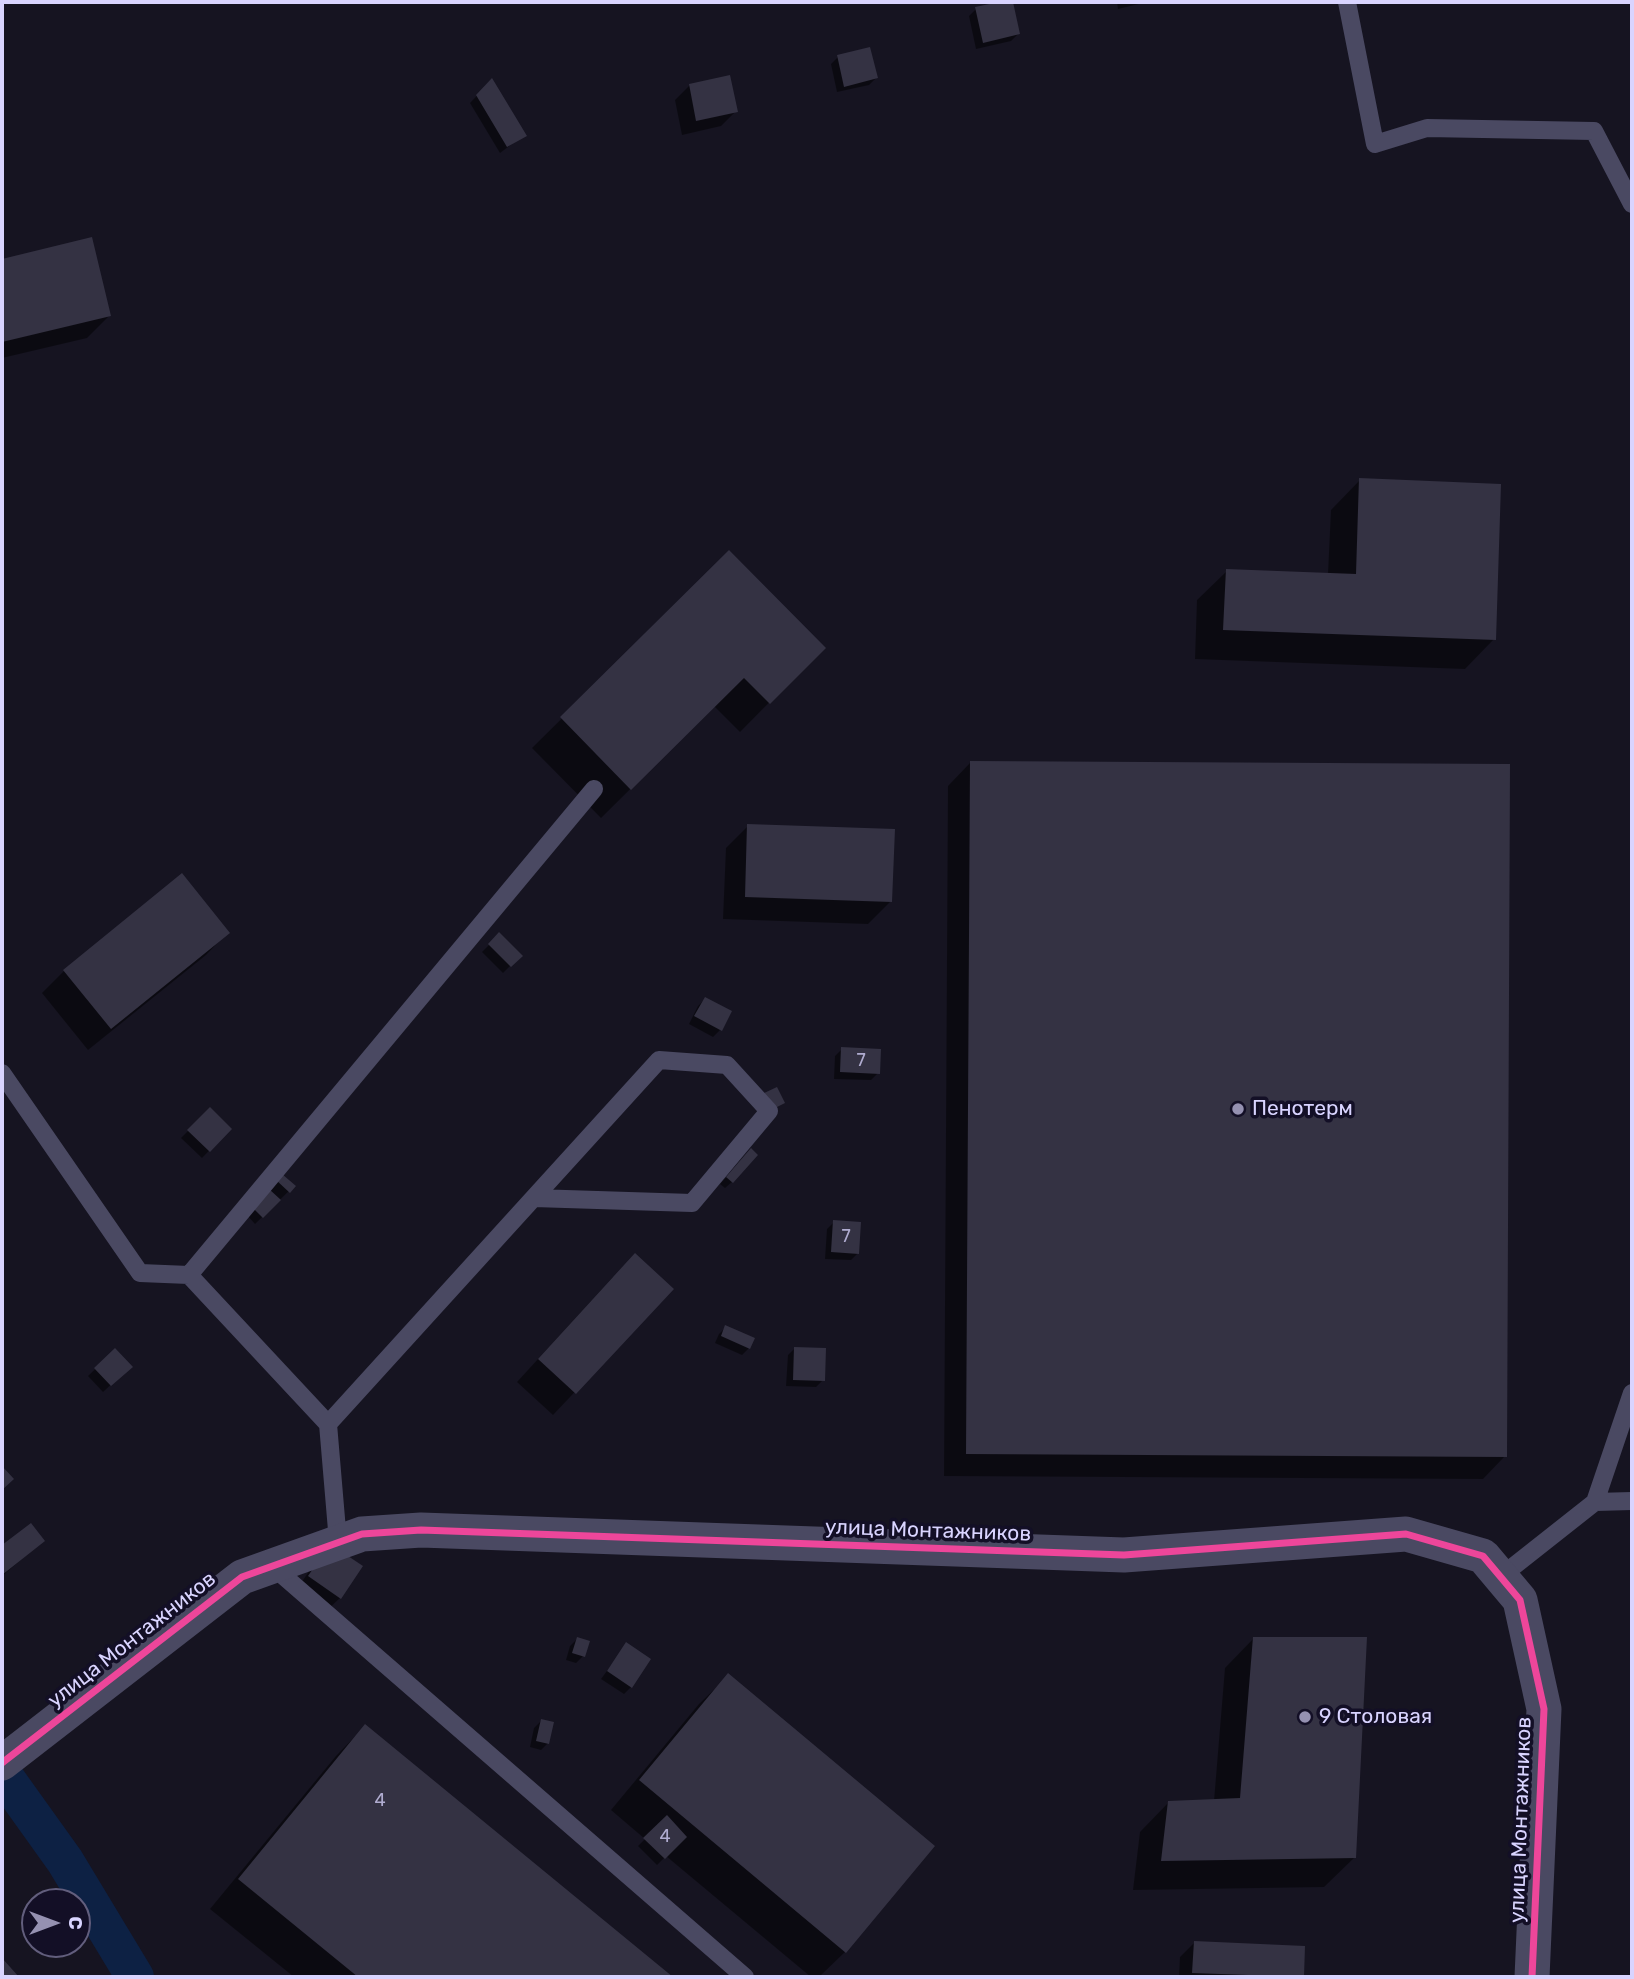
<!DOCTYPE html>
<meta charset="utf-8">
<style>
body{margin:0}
#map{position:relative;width:1634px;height:1979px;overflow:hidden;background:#161421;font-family:Rubik,sans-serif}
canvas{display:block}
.frame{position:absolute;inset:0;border:4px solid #d9d4ff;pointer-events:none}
.north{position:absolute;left:21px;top:1888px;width:70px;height:70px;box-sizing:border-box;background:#130f26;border:2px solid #625e7d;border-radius:50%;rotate:90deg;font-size:19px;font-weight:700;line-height:28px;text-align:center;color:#d9d4ff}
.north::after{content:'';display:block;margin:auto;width:24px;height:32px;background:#9591b1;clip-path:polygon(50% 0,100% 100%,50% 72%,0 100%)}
</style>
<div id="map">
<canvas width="1634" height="1979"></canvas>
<div class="frame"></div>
<div class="north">С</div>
</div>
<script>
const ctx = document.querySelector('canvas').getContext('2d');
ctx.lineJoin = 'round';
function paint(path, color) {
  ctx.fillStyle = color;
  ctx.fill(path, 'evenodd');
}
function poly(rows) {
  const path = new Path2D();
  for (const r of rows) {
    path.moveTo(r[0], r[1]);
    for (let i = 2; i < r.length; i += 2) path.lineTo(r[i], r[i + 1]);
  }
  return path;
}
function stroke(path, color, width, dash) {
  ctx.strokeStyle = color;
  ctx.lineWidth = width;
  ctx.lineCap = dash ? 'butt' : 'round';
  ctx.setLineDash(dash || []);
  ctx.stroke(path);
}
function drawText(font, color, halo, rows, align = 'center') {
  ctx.font = font + ' Rubik,sans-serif';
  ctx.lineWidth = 7;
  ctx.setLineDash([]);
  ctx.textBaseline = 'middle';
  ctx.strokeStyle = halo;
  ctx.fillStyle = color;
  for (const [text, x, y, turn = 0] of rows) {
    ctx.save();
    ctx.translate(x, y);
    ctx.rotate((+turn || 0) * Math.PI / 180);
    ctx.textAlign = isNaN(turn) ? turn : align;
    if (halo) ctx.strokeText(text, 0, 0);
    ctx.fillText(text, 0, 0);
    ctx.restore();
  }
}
paint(poly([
 [1007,2,1011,2,1018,34,1011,41,976,49,969,16,976,9],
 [1117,2,1147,2,1118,9],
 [838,57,876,78,869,85,837,92,831,64],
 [492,80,524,135,500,153,470,103],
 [690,85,736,111,721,126,682,135,675,100],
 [91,239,109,316,87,338,2,358,2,260],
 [1360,480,1494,639,1465,669,1195,659,1197,600,1227,571,1328,574,1331,510],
 [729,553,823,648,740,732,714,706,601,818,532,748],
 [970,763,1505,1456,1483,1479,944,1476,948,786],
 [748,826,891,901,868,924,723,919,726,848],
 [228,932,206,955,88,1050,42,993,64,971],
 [499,935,520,956,503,973,482,952],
 [705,999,720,1030,713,1037,689,1024,698,1006],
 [842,1049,878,1073,871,1080,834,1079,835,1056],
 [210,1109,230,1129,202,1158,181,1138],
 [744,1158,732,1182,725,1188,720,1184],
 [282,1176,293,1187,255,1224,246,1214],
 [834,1222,858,1253,851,1260,825,1259,827,1229],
 [613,1277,672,1289,553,1415,517,1382],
 [726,1327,749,1348,742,1355,715,1343,719,1334],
 [795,1348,823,1380,816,1387,786,1386,788,1355],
 [115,1350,130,1367,103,1392,88,1376],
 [31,1525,43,1541,2,1576,2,1547],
 [316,1561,340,1598,325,1612,295,1592],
 [1254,1638,1354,1858,1324,1887,1133,1890,1140,1832,1169,1802,1214,1801,1225,1668],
 [577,1639,583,1656,576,1663,566,1660,570,1646],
 [626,1645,631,1687,624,1694,601,1679],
 [729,1675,933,1846,845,1952,819,1977,811,1977,666,1856,657,1865,638,1846,645,1839,611,1810,699,1704],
 [541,1721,548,1743,541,1750,530,1747,534,1728],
 [365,1726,670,1977,294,1977,210,1909,336,1756],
 [1195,1942,1303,1948,1302,1977,1179,1977,1180,1957]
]), '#0007');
stroke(poly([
 [2,1773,65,1861,135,1977]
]), '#0d2144', 38);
paint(poly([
 [999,2,1013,2,1020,34,983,43,975,7],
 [870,47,878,78,844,87,837,55],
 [730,75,738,112,696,121,689,84],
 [492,78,527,136,507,147,476,95],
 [92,237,111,316,2,342,2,259],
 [1359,478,1501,484,1496,640,1223,630,1226,569,1356,574],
 [729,550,826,648,770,704,744,678,631,790,560,717],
 [970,761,1510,764,1507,1457,966,1454],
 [747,824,895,829,892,902,745,897],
 [182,873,230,933,111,1029,63,970],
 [499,932,523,956,511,967,488,944],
 [705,997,732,1011,722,1031,694,1016],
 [841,1047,881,1049,880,1074,840,1072],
 [777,1087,785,1103,769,1111,762,1094],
 [210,1107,232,1129,210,1152,187,1130],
 [751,1148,758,1155,733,1183,726,1177],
 [282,1174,296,1186,290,1193,276,1180],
 [269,1189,281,1200,263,1218,251,1206],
 [833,1220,861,1222,859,1254,831,1252],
 [635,1253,674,1289,576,1394,538,1359],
 [725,1325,755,1338,750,1349,721,1336],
 [794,1347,826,1348,825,1381,793,1380],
 [115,1348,133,1367,111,1386,94,1368],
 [2,1466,14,1479,2,1490],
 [31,1523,45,1541,2,1575,2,1545],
 [330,1544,363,1566,341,1599,308,1576],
 [577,1637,590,1641,585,1657,572,1653],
 [1253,1637,1367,1637,1356,1858,1161,1861,1168,1801,1240,1798],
 [626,1642,651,1659,632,1688,607,1671],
 [728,1673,935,1846,846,1953,639,1780],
 [541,1719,554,1722,549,1744,536,1741],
 [365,1724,673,1977,358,1977,238,1879],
 [667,1815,687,1837,665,1859,643,1838],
 [1194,1941,1305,1946,1304,1977,1192,1973],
 [2,1958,19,1977,2,1977]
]), '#343243');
stroke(poly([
 [1347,2,1375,144,1427,128,1594,131,1632,204],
 [2,1073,140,1273,189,1275,328,1424,338,1542],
 [189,1275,594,789],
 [328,1424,659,1060,727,1065,769,1111,692,1203,534,1198],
 [1595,1502,1632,1393],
 [272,1566,745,1977],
 [1500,1577,1595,1502,1632,1501]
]), '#4a4962', 18);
stroke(poly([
 [2,1763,242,1577,362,1534,421,1530,1124,1555,1406,1534,1483,1556,1520,1600,1544,1709,1532,1977]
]), '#4a4962', 35);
stroke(poly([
 [2,1763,242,1577,362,1534,421,1530,1124,1555,1406,1534,1483,1556,1520,1600,1544,1709,1532,1977]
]), '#ed469a', 7);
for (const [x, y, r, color] of [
 [1238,1109,7,"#9591b1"],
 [1305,1717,7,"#9591b1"]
]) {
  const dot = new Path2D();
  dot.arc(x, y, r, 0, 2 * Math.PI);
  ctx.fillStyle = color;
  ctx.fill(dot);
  stroke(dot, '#130f26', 2.5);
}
drawText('18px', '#b0acd0', null, [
 ["7",861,1061],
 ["7",846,1237],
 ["4",380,1801],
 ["4",665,1837]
]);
drawText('21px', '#d9d4ff', '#130f26', [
 ["Пенотерм",1252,1109],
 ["9 Столовая",1319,1717]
], 'left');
drawText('21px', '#d9d4ff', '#130f26', [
 ["улица Монтажников",928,1531,2],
 ["улица Монтажников",132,1640,-38],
 ["улица Монтажников",1521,1820,-88]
]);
</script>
